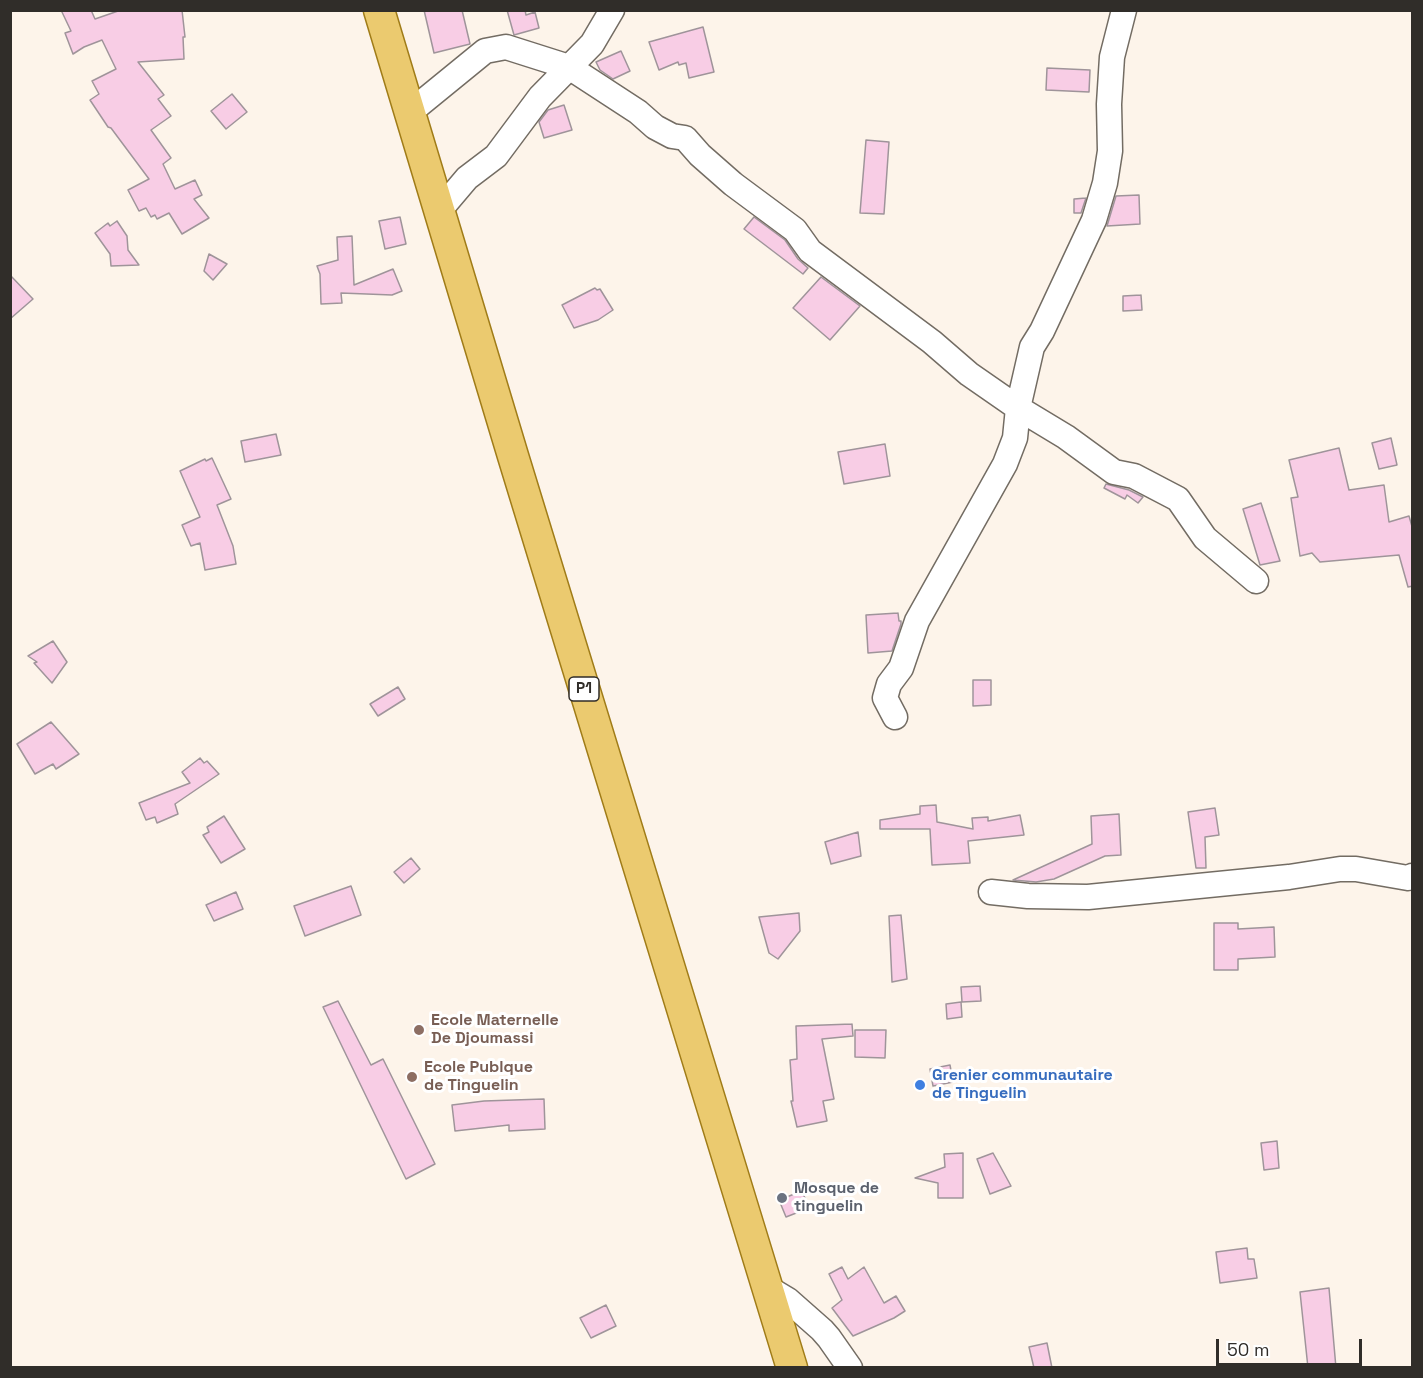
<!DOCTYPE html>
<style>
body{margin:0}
#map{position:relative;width:1423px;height:1378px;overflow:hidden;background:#fdf4ea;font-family:"Space Grotesk",sans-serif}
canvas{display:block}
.frame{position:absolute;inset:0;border:12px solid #302d29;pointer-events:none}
.scale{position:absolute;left:1216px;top:1339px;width:146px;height:27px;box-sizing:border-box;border:3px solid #302d29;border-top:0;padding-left:8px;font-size:18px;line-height:21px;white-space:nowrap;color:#302d29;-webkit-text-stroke:4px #fff;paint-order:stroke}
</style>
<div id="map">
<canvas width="1423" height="1378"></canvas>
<div class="frame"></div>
<div class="scale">50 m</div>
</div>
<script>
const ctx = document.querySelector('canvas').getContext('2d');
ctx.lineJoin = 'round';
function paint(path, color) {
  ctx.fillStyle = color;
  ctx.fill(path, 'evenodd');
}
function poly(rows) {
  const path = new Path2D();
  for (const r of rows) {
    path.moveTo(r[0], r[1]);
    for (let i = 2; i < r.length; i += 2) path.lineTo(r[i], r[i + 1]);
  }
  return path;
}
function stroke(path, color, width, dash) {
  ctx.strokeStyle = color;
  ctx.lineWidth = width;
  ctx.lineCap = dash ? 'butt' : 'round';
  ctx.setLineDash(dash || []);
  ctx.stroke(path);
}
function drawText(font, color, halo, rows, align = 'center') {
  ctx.font = font + ' "Space Grotesk",sans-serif';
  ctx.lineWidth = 6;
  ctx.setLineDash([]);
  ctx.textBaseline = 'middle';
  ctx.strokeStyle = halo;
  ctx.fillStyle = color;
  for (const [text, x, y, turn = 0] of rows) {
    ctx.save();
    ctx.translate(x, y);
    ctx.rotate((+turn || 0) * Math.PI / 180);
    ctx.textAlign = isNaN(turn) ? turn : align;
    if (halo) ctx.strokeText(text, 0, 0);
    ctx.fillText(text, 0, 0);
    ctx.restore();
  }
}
const building = poly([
 [61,10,91,10,95,19,121,10,182,10,185,37,183,37,184,59,138,62,164,95,158,99,171,116,151,130,171,158,163,164,175,189,195,180,202,195,194,199,209,218,182,234,169,213,157,219,155,215,151,217,146,208,139,211,128,190,149,179,111,128,108,127,90,100,99,94,92,81,116,69,102,40,84,47,73,54,65,33,71,31,61,10],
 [424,10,462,10,470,44,434,53,424,10],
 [507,10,525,10,526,15,535,12,539,28,514,35,507,10],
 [703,27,714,72,689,78,686,63,679,65,678,62,659,70,649,42,703,27],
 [621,51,630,71,613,79,600,70,596,62,621,51],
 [1047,68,1090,70,1089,92,1046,90,1047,68],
 [232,94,247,112,226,129,211,111,232,94],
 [564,105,572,130,544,138,539,122,548,110,564,105],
 [866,140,889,142,884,214,860,213,866,140],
 [1139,195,1140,224,1107,226,1116,196,1139,195],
 [1086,198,1081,213,1074,213,1074,199,1086,198],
 [400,217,406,244,385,249,379,221,400,217],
 [754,217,785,240,798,259,808,268,803,274,744,229,754,217],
 [117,221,127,236,128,250,139,265,111,266,110,254,95,233,108,223,110,226,117,221],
 [352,236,354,285,393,269,402,291,392,295,341,293,342,303,321,304,320,274,317,266,338,260,337,237,352,236],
 [209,254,227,264,213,280,204,271,209,254],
 [10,275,33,299,10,319,10,275],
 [821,277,860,306,830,340,793,308,821,277],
 [595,288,597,290,600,289,613,310,598,320,574,328,562,305,595,288],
 [1141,295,1142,310,1123,311,1123,296,1141,295],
 [276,434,281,455,245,462,241,441,276,434],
 [1391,438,1397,465,1379,469,1372,443,1391,438],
 [885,444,890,476,844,484,838,452,885,444],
 [1339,448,1349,490,1384,485,1389,522,1409,516,1413,530,1413,586,1408,587,1399,555,1320,562,1312,553,1300,556,1291,498,1298,497,1289,460,1339,448],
 [212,458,231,499,217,505,233,546,236,564,205,570,200,543,191,546,182,525,200,517,180,471,205,459,206,461,212,458],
 [1106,484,1129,490,1143,497,1138,503,1127,495,1125,499,1104,488,1106,484],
 [1261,503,1280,561,1260,565,1243,509,1261,503],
 [898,613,899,621,901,621,901,624,892,651,868,653,866,615,898,613],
 [53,641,67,662,52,683,34,663,37,662,28,656,53,641],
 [973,680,991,680,991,705,973,706,973,680],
 [398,687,405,699,378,716,370,704,398,687],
 [51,722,79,754,56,769,53,764,35,774,17,744,51,722],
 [200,758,204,763,207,761,219,774,175,804,178,814,157,823,155,817,146,820,139,803,190,783,182,772,200,758],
 [936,805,937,822,973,829,972,818,988,817,988,821,1020,815,1024,835,968,841,970,863,932,865,930,829,880,829,880,820,920,814,920,806,936,805],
 [1215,808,1219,835,1205,837,1206,868,1196,868,1188,812,1215,808],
 [1119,814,1121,855,1105,856,1054,879,1036,882,1013,880,1092,844,1091,816,1119,814],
 [224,816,245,849,221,863,203,835,209,832,207,827,224,816],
 [858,832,861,856,831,864,825,842,858,832],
 [411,858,420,869,404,883,394,872,411,858],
 [351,886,361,915,305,936,294,906,351,886],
 [236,892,243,909,214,921,206,905,236,892],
 [799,913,800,931,778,959,769,953,759,917,799,913],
 [901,915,907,979,892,982,889,916,901,915],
 [1214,923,1238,923,1238,929,1274,927,1275,957,1238,959,1238,970,1214,970,1214,923],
 [980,986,981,1001,962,1002,961,987,980,986],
 [338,1001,371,1065,383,1059,435,1164,406,1179,323,1007,338,1001],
 [961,1002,962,1017,947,1019,946,1004,961,1002],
 [852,1024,853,1036,822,1039,834,1099,823,1101,827,1121,797,1127,791,1101,793,1101,790,1060,797,1059,796,1026,852,1024],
 [855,1030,886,1030,885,1058,855,1057,855,1030],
 [950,1065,953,1082,933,1086,930,1069,950,1065],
 [544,1099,545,1129,509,1131,509,1125,455,1131,452,1105,484,1101,544,1099],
 [1277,1141,1279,1168,1264,1170,1261,1143,1277,1141],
 [963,1153,963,1198,938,1198,938,1183,915,1178,945,1167,944,1154,963,1153],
 [993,1153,1011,1186,990,1194,977,1159,993,1153],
 [802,1191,809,1208,786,1217,779,1200,802,1191],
 [1247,1248,1248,1259,1254,1259,1257,1278,1220,1283,1216,1252,1247,1248],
 [842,1267,848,1279,864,1267,884,1303,896,1296,905,1311,894,1318,853,1336,832,1308,842,1300,829,1274,842,1267],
 [1329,1288,1336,1368,1308,1368,1300,1292,1329,1288],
 [606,1305,616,1326,591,1338,580,1318,606,1305],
 [1047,1343,1052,1368,1034,1368,1029,1347,1047,1343]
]);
paint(building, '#f8cde5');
stroke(building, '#9f949a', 1.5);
const minor = poly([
 [409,113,485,51,506,47,569,67,638,112,655,127,672,136,685,138,700,155,733,184,795,230,810,251,932,342,969,374,1018,408,1066,437,1114,472,1134,476,1178,499,1205,538,1256,581],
 [439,211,467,178,496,156,540,97,592,44,612,10],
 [895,717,885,698,889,684,901,668,917,621,1005,464,1015,438,1018,408,1032,347,1042,331,1094,220,1105,183,1110,151,1109,104,1112,57,1124,10],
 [991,892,1028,896,1088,897,1289,877,1340,869,1356,869,1408,878,1412,876],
 [768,1288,788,1300,822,1330,829,1338,850,1368]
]);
const major = poly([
 [379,10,513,456,792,1368]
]);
stroke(minor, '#736c63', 27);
stroke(major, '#a07c18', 33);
stroke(minor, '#fff', 24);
stroke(major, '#ebca6f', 30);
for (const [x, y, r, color] of [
 [419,1030,6,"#8d6e63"],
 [412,1077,6,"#8d6e63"],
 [920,1085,6,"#3f7fe0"],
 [782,1198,6,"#6b7280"]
]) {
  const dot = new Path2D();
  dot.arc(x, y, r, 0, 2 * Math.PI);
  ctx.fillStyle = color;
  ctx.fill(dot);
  stroke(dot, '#fff', 2);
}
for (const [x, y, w] of [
 [584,689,30]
]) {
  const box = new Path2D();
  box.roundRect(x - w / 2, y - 12, w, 24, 4.5);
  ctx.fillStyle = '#fff';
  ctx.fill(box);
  stroke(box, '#302d29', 1.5);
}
drawText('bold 15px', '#302d29', null, [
 ["P1",584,689]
]);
drawText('bold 16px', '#785e54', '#fff', [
 ["Ecole Maternelle",431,1021],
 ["De Djoumassi",431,1039],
 ["Ecole Publque",424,1068],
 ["de Tinguelin",424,1086]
], 'left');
drawText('bold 16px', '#366cbe', '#fff', [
 ["Grenier communautaire",932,1076],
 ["de Tinguelin",932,1094]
], 'left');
drawText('bold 16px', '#5b616d', '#fff', [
 ["Mosque de",794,1189],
 ["tinguelin",794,1207]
], 'left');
</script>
